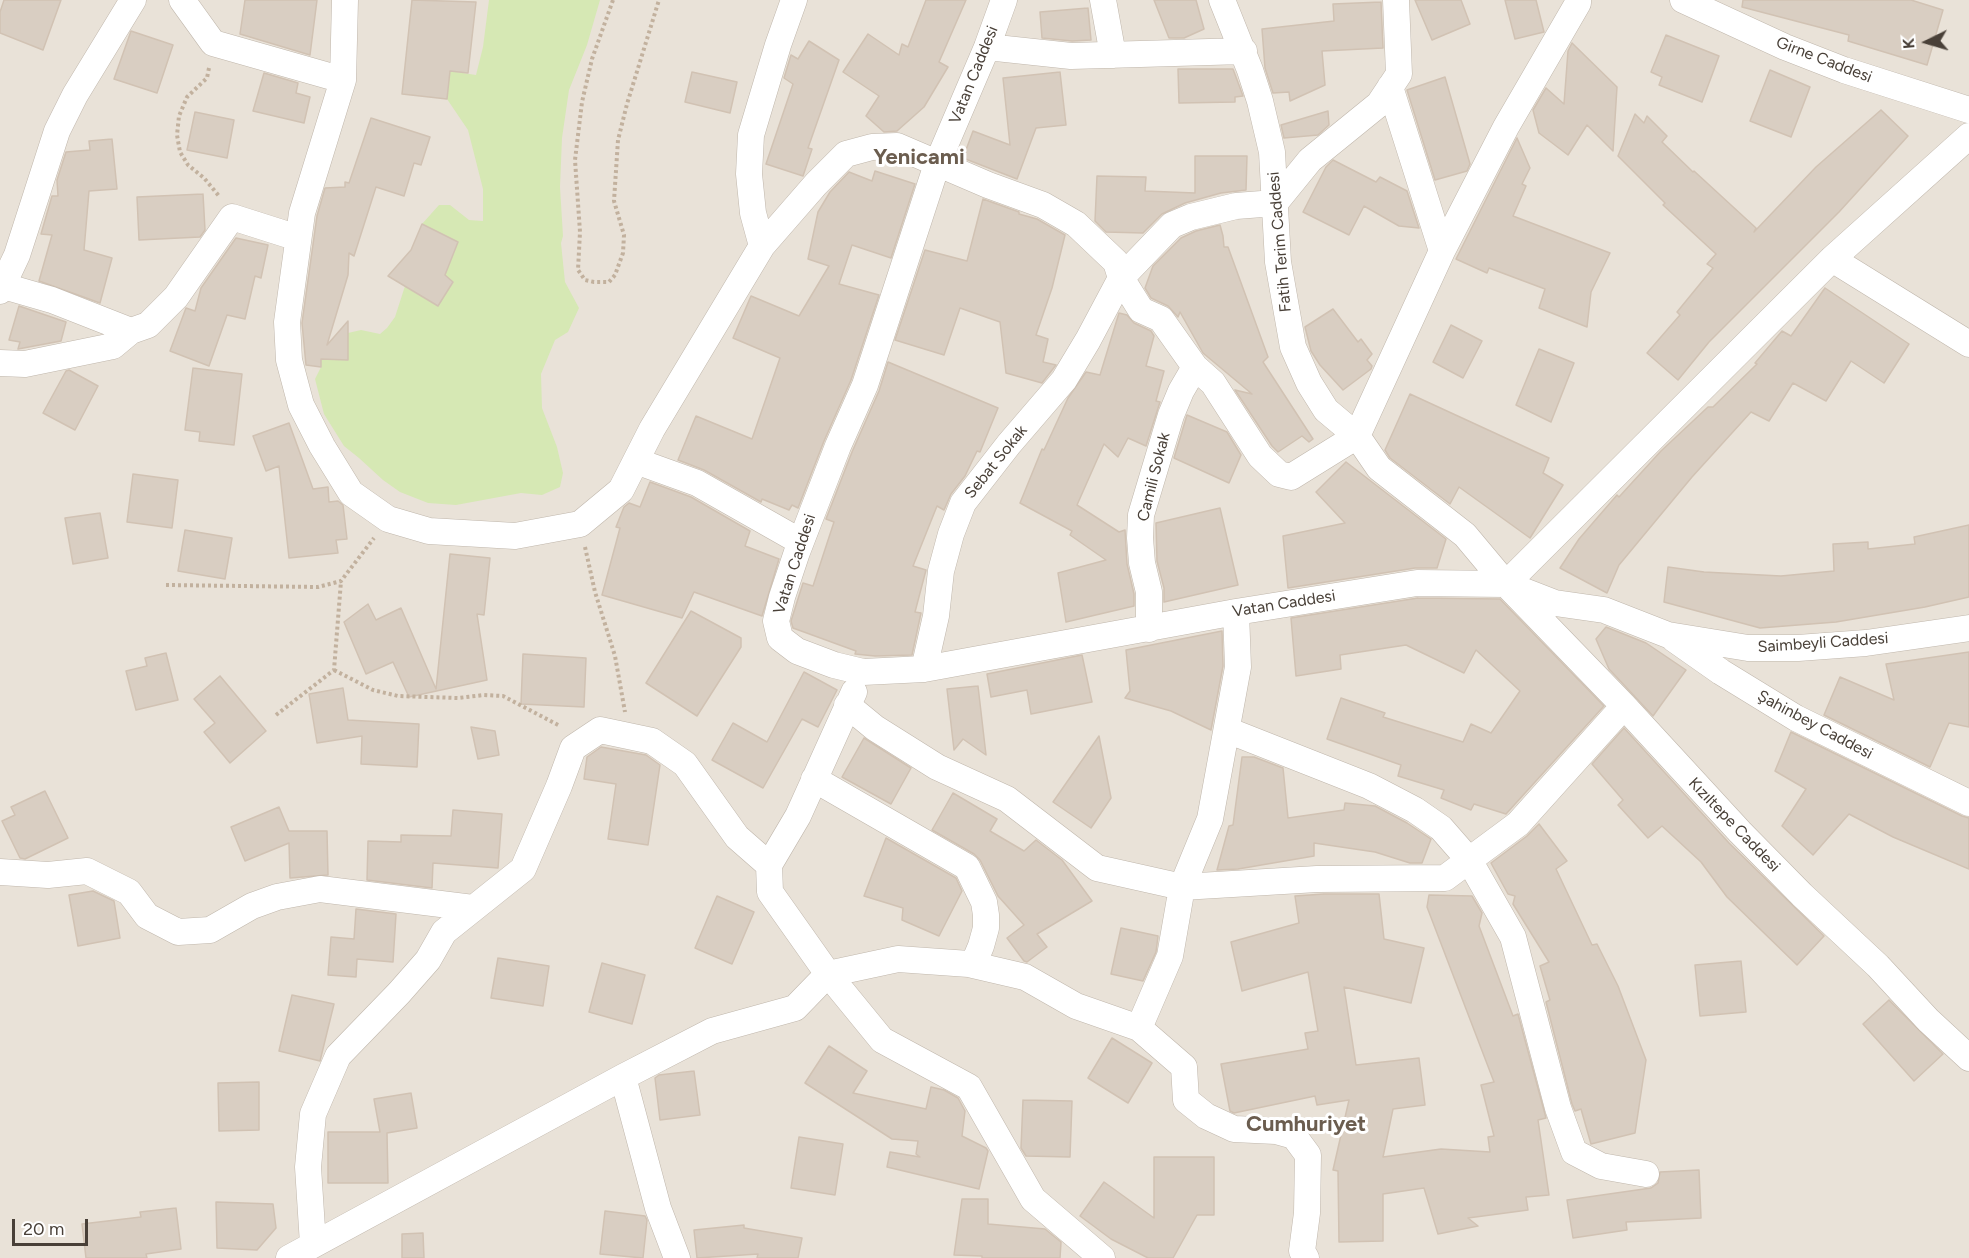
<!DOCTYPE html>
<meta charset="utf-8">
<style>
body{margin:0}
#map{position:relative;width:1969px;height:1258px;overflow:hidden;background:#f5f0ea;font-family:Figtree,sans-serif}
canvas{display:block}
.north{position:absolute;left:1897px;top:12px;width:60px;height:60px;-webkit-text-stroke:4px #fff;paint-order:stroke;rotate:265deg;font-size:16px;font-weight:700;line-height:24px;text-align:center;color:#494038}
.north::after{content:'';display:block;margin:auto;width:21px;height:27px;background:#494038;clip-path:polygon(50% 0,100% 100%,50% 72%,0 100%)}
.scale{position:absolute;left:12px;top:1219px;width:76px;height:27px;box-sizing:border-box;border:3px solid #494038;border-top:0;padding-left:8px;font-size:18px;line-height:21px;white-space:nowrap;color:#494038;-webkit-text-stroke:4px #fff;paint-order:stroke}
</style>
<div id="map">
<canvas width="1969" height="1258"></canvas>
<div class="north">K</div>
<div class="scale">20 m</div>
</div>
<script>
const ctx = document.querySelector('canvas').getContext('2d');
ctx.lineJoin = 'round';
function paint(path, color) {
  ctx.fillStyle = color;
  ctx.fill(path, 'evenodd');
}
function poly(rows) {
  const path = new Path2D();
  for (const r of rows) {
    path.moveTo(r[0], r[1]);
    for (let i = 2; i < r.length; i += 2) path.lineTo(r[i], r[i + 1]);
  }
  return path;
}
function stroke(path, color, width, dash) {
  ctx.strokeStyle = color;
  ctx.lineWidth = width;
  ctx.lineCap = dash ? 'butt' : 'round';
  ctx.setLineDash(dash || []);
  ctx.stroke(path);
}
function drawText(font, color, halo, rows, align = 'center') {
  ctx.font = font + ' Figtree,sans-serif';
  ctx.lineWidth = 6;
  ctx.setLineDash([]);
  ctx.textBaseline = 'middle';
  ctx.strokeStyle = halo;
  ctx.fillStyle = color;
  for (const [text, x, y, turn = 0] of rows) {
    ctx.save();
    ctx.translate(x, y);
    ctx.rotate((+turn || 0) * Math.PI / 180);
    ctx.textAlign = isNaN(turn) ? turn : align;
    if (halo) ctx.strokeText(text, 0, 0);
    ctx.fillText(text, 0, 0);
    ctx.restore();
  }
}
paint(poly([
 [0,0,1969,0,1969,1258,0,1258]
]), '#e9e2d8');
paint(poly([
 [489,0,600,0,587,45,569,90,562,138,560,187,563,236,561,243,565,282,579,308,568,332,555,340,541,374,542,408,557,447,563,473,560,487,542,495,521,493,456,505,428,503,400,492,383,480,359,458,344,446,324,414,315,379,321,367,321,359,348,360,348,333,361,330,380,334,387,328,395,317,405,286,438,305,453,283,445,275,457,242,422,224,439,205,450,205,469,220,483,221,483,189,468,130,447,99,450,71,476,75,483,47]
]), '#d6e8b4');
const building = poly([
 [4,0,61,0,43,50,0,33,0,12,4,0],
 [245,0,317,0,310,55,240,34,245,0],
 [412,0,476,2,468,73,450,71,447,99,402,94,412,0],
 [926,0,966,0,939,62,948,67,924,107,897,131,884,132,866,116,879,96,843,72,868,34,899,55,902,44,908,47,926,0],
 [1154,0,1196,0,1204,29,1184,38,1169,38,1154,0],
 [1415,0,1461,0,1470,24,1432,40,1415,0],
 [1505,0,1536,0,1544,32,1515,39,1505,0],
 [1743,0,1911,0,1943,10,1927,65,1848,41,1849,35,1742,7,1743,0],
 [1381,2,1383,48,1322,51,1325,85,1290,101,1289,92,1273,93,1265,68,1262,29,1334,21,1333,4,1381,2],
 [1088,8,1091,40,1072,41,1042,38,1040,12,1088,8],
 [131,31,173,45,157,93,114,79,131,31],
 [1666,35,1719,56,1702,102,1659,85,1662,77,1651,72,1666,35],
 [809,41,839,60,808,148,812,149,803,176,766,164,793,84,784,78,791,55,798,59,809,41],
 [1572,43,1617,87,1613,151,1587,125,1568,155,1539,133,1533,110,1546,88,1564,104,1568,51,1572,43],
 [1178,69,1233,69,1243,96,1235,97,1235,102,1179,103,1178,69],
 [1770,70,1810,87,1791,137,1750,121,1770,70],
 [692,72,737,82,730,113,685,102,692,72],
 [1060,72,1066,125,1036,128,1017,179,963,158,973,131,1010,145,1003,78,1060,72],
 [264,73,298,83,296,93,310,97,304,123,253,111,264,73],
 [1445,77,1470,164,1467,171,1435,180,1407,90,1445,77],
 [1881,110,1908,136,1839,212,1709,342,1678,380,1647,353,1680,315,1677,312,1713,268,1707,264,1716,254,1663,205,1665,203,1618,156,1635,114,1644,123,1647,116,1667,136,1662,142,1693,172,1694,171,1756,228,1754,232,1816,167,1881,110],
 [1328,111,1329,125,1318,135,1284,138,1281,125,1328,111],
 [195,112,234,120,227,158,187,150,195,112],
 [371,118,430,137,421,165,414,163,404,196,376,187,354,256,349,253,348,275,327,345,348,321,348,360,321,359,321,367,306,365,302,323,317,216,325,188,345,187,345,182,349,183,371,118],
 [1517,138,1530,168,1522,184,1526,186,1513,216,1610,253,1591,292,1587,327,1539,308,1545,289,1489,268,1487,273,1456,259,1517,138],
 [112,139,117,189,89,191,84,250,112,258,100,303,39,281,52,235,41,234,52,196,58,196,57,180,66,152,90,150,89,141,112,139],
 [1195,156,1247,156,1246,190,1221,193,1185,203,1162,214,1143,233,1106,232,1095,221,1097,176,1146,177,1145,191,1195,193,1195,156],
 [1333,160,1376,182,1380,177,1407,191,1419,228,1399,226,1364,206,1349,235,1303,212,1326,167,1333,160],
 [875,171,915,184,891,258,852,245,839,284,879,295,851,380,824,441,798,508,792,505,789,510,762,499,761,502,704,470,678,460,696,416,752,439,780,358,733,338,751,296,799,316,829,266,808,259,818,212,830,192,849,172,872,181,875,171],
 [203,194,205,230,200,237,139,240,137,197,203,194],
 [983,199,1019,212,1019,214,1037,219,1065,235,1052,288,1036,335,1048,339,1043,362,1056,365,1042,383,1006,373,1000,322,960,308,944,355,895,340,925,250,967,261,983,199],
 [422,224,458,242,445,275,453,282,438,306,388,276,411,250,422,224],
 [1220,225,1223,236,1224,247,1228,247,1268,357,1263,362,1313,439,1309,442,1302,436,1278,452,1272,446,1235,390,1252,394,1203,353,1180,312,1178,317,1168,306,1151,298,1145,288,1153,266,1181,238,1196,231,1220,225],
 [236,238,268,245,261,278,255,276,245,319,227,315,209,366,170,351,186,308,195,311,201,288,236,238],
 [1825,288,1909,344,1884,383,1851,361,1826,401,1793,383,1769,421,1751,412,1692,477,1619,565,1607,593,1560,568,1579,539,1617,495,1619,497,1661,451,1708,407,1713,407,1757,364,1755,363,1782,331,1791,336,1825,288],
 [19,306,66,322,61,341,18,349,20,342,9,340,19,306],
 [1333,309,1358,342,1361,339,1372,354,1367,360,1372,366,1371,369,1343,390,1320,365,1311,351,1305,327,1333,309],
 [1119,313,1127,315,1134,323,1151,331,1154,336,1146,366,1164,371,1156,401,1160,402,1146,446,1128,438,1118,457,1104,444,1077,505,1119,532,1125,530,1127,564,1134,594,1134,606,1066,622,1058,573,1106,560,1070,535,1072,531,1020,503,1042,449,1044,450,1068,398,1086,372,1100,375,1119,313],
 [1451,325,1482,341,1463,378,1433,362,1451,325],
 [1539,349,1574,363,1551,422,1516,405,1539,349],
 [888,362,998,408,980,452,977,451,965,476,951,494,944,510,937,506,913,566,926,570,915,612,921,613,912,655,875,656,855,654,856,651,793,628,791,621,803,583,813,586,834,522,826,519,852,452,879,391,888,362],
 [193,368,242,374,234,445,199,441,200,432,185,430,193,368],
 [69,370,98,386,75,430,43,413,66,371,69,370],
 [1410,394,1549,458,1543,473,1563,485,1530,538,1459,487,1450,504,1390,458,1385,450,1410,394],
 [1187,415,1227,432,1241,455,1229,483,1174,458,1187,415],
 [289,423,313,489,328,487,329,502,338,501,343,505,347,539,336,540,338,553,289,558,279,466,266,471,253,436,289,423],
 [1346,462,1446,539,1437,568,1415,568,1288,588,1283,536,1345,523,1316,492,1346,462],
 [133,474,178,480,172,528,127,522,133,474],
 [650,482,691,497,750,531,745,546,779,559,762,616,694,592,682,618,602,595,620,528,616,527,624,507,629,503,640,507,650,482],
 [1220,508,1238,585,1164,602,1164,588,1157,561,1156,523,1220,508],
 [100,513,108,558,73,564,65,518,100,513],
 [1969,525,1969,597,1925,607,1836,622,1760,628,1664,602,1668,567,1704,572,1781,576,1834,571,1833,544,1868,542,1868,549,1915,544,1914,537,1969,525],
 [185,530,232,538,225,579,178,571,185,530],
 [450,554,490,558,484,615,477,614,487,680,409,697,393,662,366,674,344,622,368,604,376,620,401,608,436,689,450,554],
 [1418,598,1500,599,1604,706,1506,814,1474,804,1471,810,1441,798,1444,790,1398,776,1401,765,1327,739,1341,698,1385,713,1383,717,1463,742,1471,724,1491,733,1520,691,1476,650,1464,673,1406,645,1340,655,1341,669,1296,676,1291,618,1418,598],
 [691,611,741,638,741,647,697,716,646,683,691,611],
 [1606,627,1646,643,1686,670,1653,716,1609,669,1596,639,1606,627],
 [1222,631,1223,666,1211,730,1171,711,1125,698,1130,691,1126,650,1222,631],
 [1969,652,1969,727,1949,723,1930,767,1824,715,1840,677,1894,700,1886,664,1969,652],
 [166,653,178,700,136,710,126,671,147,666,145,658,166,653],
 [523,654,586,658,584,707,521,704,523,654],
 [1082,655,1092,702,1031,714,1027,690,991,697,987,674,1082,655],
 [804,672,837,690,818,727,802,719,763,788,712,760,733,723,767,742,804,672],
 [220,676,266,731,230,763,204,732,215,723,194,699,220,676],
 [978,686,986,755,963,739,954,750,947,689,978,686],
 [343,688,348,720,419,724,417,767,361,764,362,736,317,743,309,694,343,688],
 [471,727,495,731,499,755,478,759,471,727],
 [1624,728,1729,843,1824,936,1797,965,1727,897,1701,862,1662,826,1648,838,1618,805,1623,800,1592,764,1624,728],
 [1791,732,1962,816,1969,818,1969,869,1893,837,1849,814,1813,855,1782,826,1806,789,1775,771,1791,732],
 [1099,736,1111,798,1091,828,1053,802,1099,736],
 [864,738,911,768,891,804,842,777,864,738],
 [601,747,646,755,660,765,648,845,608,839,616,784,584,779,587,757,601,747],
 [1242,757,1254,757,1283,768,1288,818,1344,810,1345,803,1375,806,1407,823,1431,839,1422,863,1410,863,1375,852,1314,843,1314,856,1238,869,1217,870,1229,826,1233,825,1242,757],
 [45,791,68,838,25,859,20,858,2,821,15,815,11,807,45,791],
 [953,793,997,819,990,831,1024,851,1036,840,1062,860,1092,901,1037,934,1047,947,1027,962,1024,961,1007,938,1024,925,998,896,980,860,974,854,932,830,953,793],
 [279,807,289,831,327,831,328,875,290,878,289,843,245,861,231,827,279,807],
 [453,810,502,814,498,868,433,863,432,888,367,880,368,841,401,842,401,835,451,836,453,810],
 [1539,824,1567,861,1556,869,1592,945,1597,944,1618,986,1646,1060,1635,1133,1591,1144,1581,1109,1575,1111,1572,1104,1546,1002,1550,1000,1540,966,1549,962,1513,904,1515,896,1508,894,1491,863,1527,836,1539,824],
 [886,838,956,878,962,891,939,936,902,920,903,908,864,896,886,838],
 [93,891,114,901,120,938,78,946,69,895,93,891],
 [1324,894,1379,894,1384,939,1424,948,1411,1003,1344,987,1356,1065,1419,1058,1425,1105,1393,1109,1383,1157,1441,1149,1490,1152,1488,1137,1494,1136,1481,1085,1494,1082,1427,907,1429,895,1472,896,1482,913,1479,926,1513,1016,1518,1014,1546,1118,1538,1120,1549,1195,1526,1197,1528,1210,1468,1218,1478,1226,1438,1234,1424,1188,1383,1194,1383,1241,1339,1242,1338,1171,1333,1170,1349,1100,1317,1105,1315,1096,1234,1113,1230,1111,1221,1064,1308,1049,1305,1033,1318,1031,1308,972,1242,991,1231,942,1299,923,1295,896,1324,894],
 [717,896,754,912,732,964,695,948,717,896],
 [356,909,396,914,393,962,357,959,356,977,328,975,331,937,354,939,356,909],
 [1121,928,1158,936,1156,952,1143,981,1111,974,1121,928],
 [498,958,549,966,543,1006,491,998,498,958],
 [1741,961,1746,1012,1700,1016,1695,965,1741,961],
 [602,963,645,975,632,1024,589,1012,602,963],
 [292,995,334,1004,320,1061,279,1051,292,995],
 [1889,1000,1943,1054,1914,1081,1863,1024,1889,1000],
 [1112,1038,1152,1063,1128,1103,1088,1078,1112,1038],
 [829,1046,867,1071,853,1093,926,1109,931,1087,944,1090,958,1098,965,1111,962,1136,986,1148,988,1151,979,1189,887,1167,890,1152,920,1157,916,1154,918,1141,892,1139,805,1083,829,1046],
 [694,1071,700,1115,660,1120,655,1078,659,1075,694,1071],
 [259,1082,259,1130,219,1131,218,1083,259,1082],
 [411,1093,417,1128,387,1133,388,1183,328,1183,328,1132,380,1132,374,1099,411,1093],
 [1023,1100,1072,1101,1070,1157,1026,1156,1021,1148,1023,1100],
 [799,1137,843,1144,835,1195,791,1188,799,1137],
 [1154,1157,1214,1157,1214,1215,1197,1215,1173,1258,1148,1258,1111,1239,1080,1216,1104,1182,1154,1218,1154,1157],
 [1699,1170,1701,1218,1626,1222,1627,1230,1573,1238,1567,1200,1651,1188,1658,1183,1660,1172,1699,1170],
 [962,1199,988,1199,988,1224,1045,1229,1061,1242,1060,1258,982,1258,982,1256,954,1255,962,1199],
 [216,1202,273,1204,276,1228,257,1250,217,1248,216,1202],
 [176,1208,181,1249,146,1254,147,1258,86,1258,82,1224,141,1217,140,1212,176,1208],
 [605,1211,645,1216,647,1220,643,1258,600,1254,605,1211],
 [744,1225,744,1228,802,1238,798,1258,757,1258,758,1254,697,1258,694,1230,744,1225],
 [423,1233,424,1258,402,1258,402,1234,423,1233]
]);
paint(building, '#d9cec2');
stroke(building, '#d1c2b3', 1.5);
const minor = poly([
 [182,0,213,43,343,80],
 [345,0,343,80,302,213,287,322,289,360,301,405,322,446,351,493,388,519,429,531,515,536,580,524,621,490,652,429,762,246,816,184,846,154,872,147,897,146,988,185,1043,205,1076,224,1116,262,1121,278,1141,310,1161,319,1195,367,1213,383,1260,456,1279,474,1291,477,1357,436,1442,251,1506,127,1578,3,1578,0],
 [1004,0,987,47,937,164,865,385,838,446,797,552,782,597,776,621,780,638,797,651,834,665,863,672,924,669,1236,612,1417,583,1506,584,1555,603,1604,610,1668,635,1748,648,1798,648,1866,643,1969,628],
 [1103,0,1113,55],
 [1222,0,1250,70,1260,101,1272,152,1278,262,1293,347,1309,383,1326,410,1357,436,1379,468,1465,535,1506,584,1624,706,1740,832,1802,895,1878,966,1928,1020,1969,1058],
 [1683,0,1785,47,1844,70,1969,110],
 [987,47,1071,56,1244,51],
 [1390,87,1442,251],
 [762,246,753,213,749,174,751,135,778,45,794,0],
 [1832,259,1969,344],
 [0,285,52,300,131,331,148,325,176,297,232,217,298,238],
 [0,291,17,255,57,131,75,95,133,0],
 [0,363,25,364,113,346,131,331],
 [636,461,697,483,801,542],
 [1506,584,1832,259,1969,136],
 [1149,629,1149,592,1142,563,1140,538,1141,515,1171,415,1181,391,1195,367],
 [1674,639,1721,672,1796,718,1969,803],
 [924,669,936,616,941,571,951,534,963,503,1009,444,1064,380,1088,340,1121,278,1172,225,1191,217,1236,206,1275,203,1310,160,1379,104,1399,74,1396,0],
 [854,692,798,816,769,865,770,892,828,974,882,1040,969,1087,1033,1199,1102,1258],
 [847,705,875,728,937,767,1007,799,1097,868,1182,887,1317,879,1445,878,1518,824,1624,706],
 [1227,730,1369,786,1415,810,1441,828,1469,860,1513,937,1558,1108,1574,1152,1601,1166,1646,1174],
 [814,779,967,867,984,902,986,915,986,928,981,946,973,965],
 [0,872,48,875,87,871,129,892,147,916,178,932,210,930,252,906,277,897,320,889,473,908],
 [1139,1028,1170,956,1182,887,1210,819,1238,667,1236,612],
 [623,1077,658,1208,677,1258],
 [313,1244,308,1167,313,1114,338,1056,399,993,428,960,444,932,523,869,559,786,573,748,600,730,652,741,685,764,737,837,769,865],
 [289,1258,623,1077,712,1031,795,1008,828,974,898,959,969,964,1025,977,1076,1006,1139,1028,1184,1067,1186,1100,1206,1116,1234,1129,1276,1131,1294,1136,1308,1155,1307,1213,1302,1251,1306,1258]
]);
stroke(minor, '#c0b7ac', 27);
stroke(poly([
 [613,0,592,59,582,102,575,160,580,232,578,270,585,280,594,282,609,282,615,275,623,253,624,235,614,201,618,140,627,104,659,0],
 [209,68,207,78,187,97,179,116,177,135,180,152,188,165,204,178,219,196],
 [585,547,595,592,615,656,625,712],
 [166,585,318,587,341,581,374,538],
 [334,670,373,690,398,696,458,698,484,695,503,696,560,726],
 [276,715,334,670,341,581]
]), '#c2b19e', 4, [3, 3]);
stroke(minor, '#fff', 26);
drawText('16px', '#494038', '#fff', [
 ["Girne Caddesi",1824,60,21],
 ["Vatan Caddesi",974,75,-68],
 ["Fatih Terim Caddesi",1280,242,-95],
 ["Sebat Sokak",996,462,-51],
 ["Camili Sokak",1154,477,-76],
 ["Vatan Caddesi",795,564,-72],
 ["Vatan Caddesi",1284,604,-9],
 ["Saimbeyli Caddesi",1823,643,-4],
 ["Şahinbey Caddesi",1815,725,28],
 ["Kızıltepe Caddesi",1734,825,46]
]);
drawText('bold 22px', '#6b5d4f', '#fff', [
 ["Yenicami",919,158],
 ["Cumhuriyet",1306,1125]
]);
</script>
